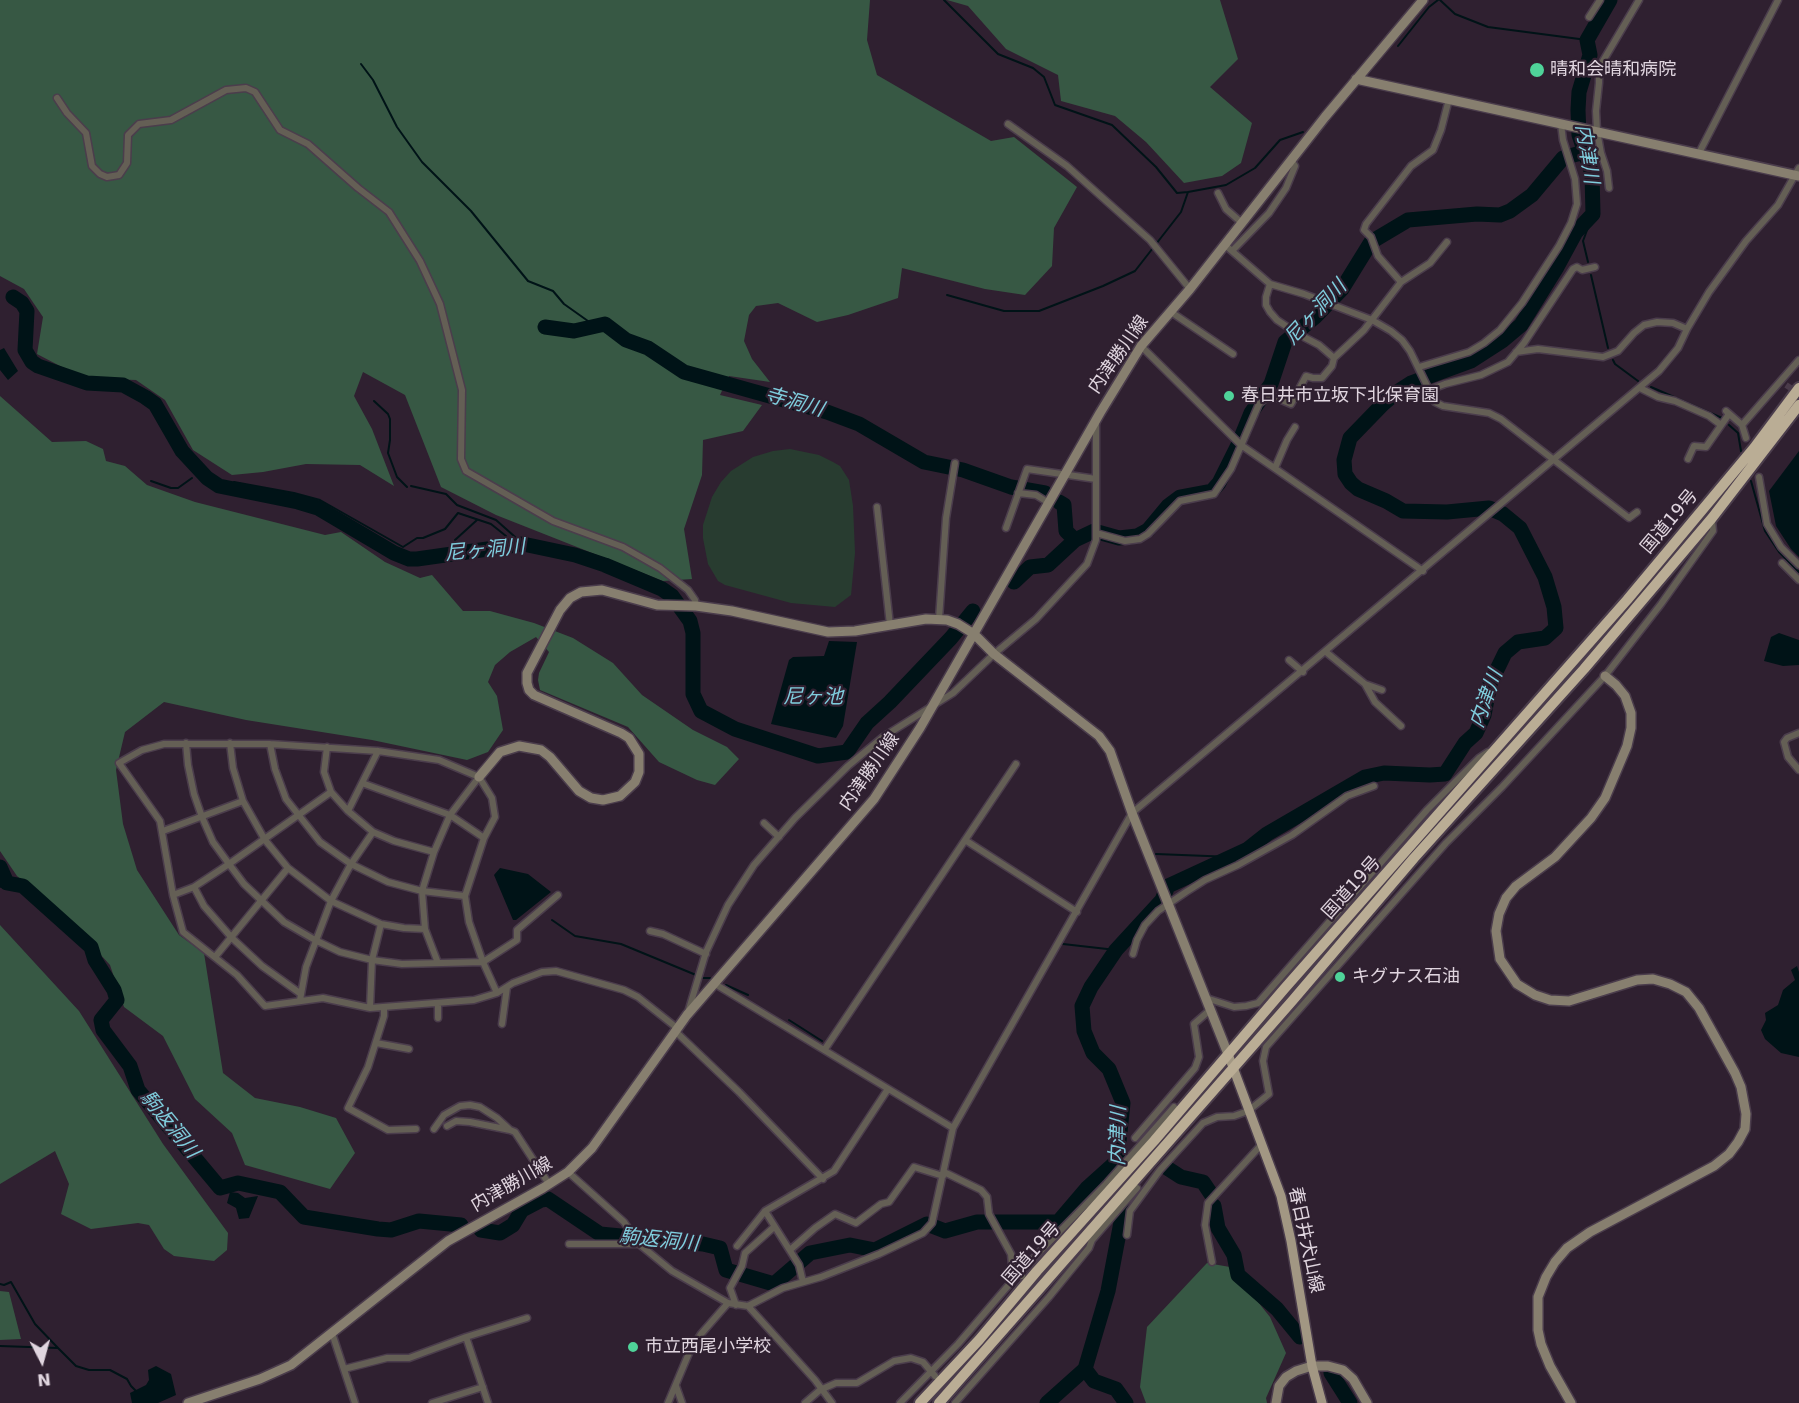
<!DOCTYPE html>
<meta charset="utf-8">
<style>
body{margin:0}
#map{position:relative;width:1799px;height:1403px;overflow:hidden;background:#2f2030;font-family:"DejaVu Sans",sans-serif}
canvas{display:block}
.north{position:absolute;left:12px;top:1331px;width:60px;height:60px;-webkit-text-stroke:4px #2f2030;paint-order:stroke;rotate:174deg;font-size:16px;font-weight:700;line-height:24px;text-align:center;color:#e0d5df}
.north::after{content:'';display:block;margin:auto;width:21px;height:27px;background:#e0d5df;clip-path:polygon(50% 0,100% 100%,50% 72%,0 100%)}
</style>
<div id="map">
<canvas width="1799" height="1403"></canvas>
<div class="north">N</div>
</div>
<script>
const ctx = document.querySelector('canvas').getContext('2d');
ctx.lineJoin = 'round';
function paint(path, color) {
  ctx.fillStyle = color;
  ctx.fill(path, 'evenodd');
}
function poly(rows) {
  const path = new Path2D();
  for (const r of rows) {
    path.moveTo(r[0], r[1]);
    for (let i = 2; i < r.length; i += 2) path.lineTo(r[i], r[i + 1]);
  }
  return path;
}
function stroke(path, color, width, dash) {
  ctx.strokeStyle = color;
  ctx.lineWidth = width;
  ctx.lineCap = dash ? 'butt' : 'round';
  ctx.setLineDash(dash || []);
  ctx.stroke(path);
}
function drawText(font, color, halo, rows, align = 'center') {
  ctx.font = font + ' "DejaVu Sans","Noto Sans JP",sans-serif';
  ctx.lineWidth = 4.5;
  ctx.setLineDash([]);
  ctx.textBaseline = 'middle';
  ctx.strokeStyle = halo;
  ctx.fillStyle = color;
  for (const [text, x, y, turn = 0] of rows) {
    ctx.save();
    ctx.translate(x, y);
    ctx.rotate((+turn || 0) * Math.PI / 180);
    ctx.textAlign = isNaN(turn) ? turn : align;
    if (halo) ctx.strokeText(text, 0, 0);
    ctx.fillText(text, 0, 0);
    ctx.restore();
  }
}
paint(poly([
 [790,449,819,455,833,462,840,466,849,480,853,506,855,553,851,595,835,607,791,603,725,585,718,581,708,564,703,538,703,525,712,497,721,482,731,471,753,457,773,451]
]), '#283c30');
paint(poly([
 [0,0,870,0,867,40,877,75,991,141,1014,137,1077,187,1054,228,1052,266,1025,295,985,289,902,268,898,298,848,315,817,322,778,303,756,306,749,315,744,341,752,359,770,382,729,376,720,395,762,405,743,431,703,440,702,475,684,529,692,579,663,581,496,515,441,487,405,395,363,372,354,396,372,429,394,486,360,465,306,464,263,472,232,475,193,450,165,400,136,380,83,378,37,354,43,317,24,289,0,276],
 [947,0,1220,0,1238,59,1210,87,1252,123,1241,163,1222,176,1184,183,1146,142,1115,116,1061,101,1058,75,1006,49,968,6],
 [0,396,52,442,86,441,103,449,106,461,125,466,147,485,195,502,325,535,341,532,385,562,420,578,432,575,463,611,490,611,534,623,573,638,613,663,642,695,693,730,727,747,739,759,715,785,697,780,659,762,628,727,540,690,538,680,539,673,549,652,536,637,510,652,495,665,488,682,497,696,503,730,488,752,467,760,372,740,246,720,164,702,125,732,116,770,123,824,137,870,179,935,204,953,223,1073,255,1098,300,1107,336,1118,355,1153,330,1189,245,1165,232,1133,195,1099,163,1036,124,1007,110,965,65,916,17,876,0,851],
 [0,925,79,1011,163,1144,228,1233,227,1250,214,1261,174,1256,164,1249,149,1225,138,1223,91,1229,61,1214,69,1184,55,1151,0,1184],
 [1207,1263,1230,1267,1270,1317,1286,1353,1266,1398,1267,1403,1146,1403,1140,1387,1147,1327],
 [0,1291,9,1292,21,1339,0,1340]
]), '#375844');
paint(poly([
 [4,348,18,371,8,380,0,370,0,350],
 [1799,451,1799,557,1791,549,1776,526,1769,491],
 [1779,633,1799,640,1799,665,1783,666,1764,661,1771,637],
 [829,641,857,642,843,726,836,738,771,724,789,660,793,657,824,656],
 [500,868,528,874,551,892,516,920,513,920,494,875],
 [1797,966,1799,972,1799,1057,1781,1053,1765,1039,1761,1030,1766,1020,1765,1013,1778,1005,1783,990,1795,980,1791,970],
 [230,1192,238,1193,245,1198,258,1196,249,1218,239,1219,236,1208,227,1203],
 [156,1366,171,1374,176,1395,158,1403,132,1403,130,1393,146,1385,149,1380,148,1370]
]), '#001317');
stroke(poly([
 [944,0,998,54,1033,68,1044,77,1055,105,1112,125,1156,167,1177,193,1188,192],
 [1440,0,1455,14,1488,27,1587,40],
 [1398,46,1429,7,1438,0],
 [361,64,373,80,397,127,422,162,471,211,528,281,553,291,564,304,595,326],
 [1588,262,1583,241,1593,214],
 [1591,275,1608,348],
 [947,295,1004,311,1039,311,1103,286,1135,271,1181,212,1188,192,1226,185,1255,168,1280,140,1303,132],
 [1613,360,1615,364,1638,381],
 [1651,387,1722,418],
 [374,401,388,414,390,419,390,440,388,453,397,477,407,487],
 [1729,425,1738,433,1741,451],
 [151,481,171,488,178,488,192,478],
 [1751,481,1765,531,1779,552,1799,572],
 [234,482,294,493,320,500,403,547,417,538,423,538,445,529,458,513,491,524,506,536,508,545],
 [411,486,446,494,457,505,496,520,523,544],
 [455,540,477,520],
 [1156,854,1233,857],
 [0,887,7,883],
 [552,920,575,936,621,944,696,975],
 [1063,944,1116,950],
 [703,978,710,978],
 [726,985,748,995],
 [789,1020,822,1041],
 [0,1284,4,1285,11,1282,35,1324,58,1348],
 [0,1346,58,1348,76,1366,89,1370,110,1370,127,1379,131,1386,136,1391]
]), '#001317', 2);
stroke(poly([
 [13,297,22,303,27,311,25,350,32,362,38,366,87,383,123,385,145,397,155,404,182,451,207,478,219,486,298,502,318,508,394,553,409,559,417,559,523,544,575,555,605,565,662,589,672,596,690,621,693,633,693,694,701,711,735,729,818,756,847,752,867,723,890,702,951,638,973,611],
 [545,327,574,331,605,324,626,340,648,348,684,372,827,412,859,424,924,462,963,470,1011,487,1045,493],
 [1059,502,1064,505,1066,531,1075,540],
 [1014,582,1030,567,1048,565,1075,540,1094,531,1119,538,1137,536,1148,530,1168,506,1180,497,1212,491,1219,483,1238,445,1251,413,1271,384,1285,342,1315,317,1342,289,1371,242,1408,220,1477,214,1500,215,1510,211,1532,195,1563,158,1584,152],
 [0,867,7,883,23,886,91,947,95,960,114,990,117,1000,101,1020,103,1030,130,1066,138,1090,220,1188,238,1183,280,1192,304,1217,378,1229,391,1230,419,1221,461,1225],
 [1167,1168,1181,1177,1203,1182,1211,1194],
 [1214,1206,1218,1228,1234,1255,1238,1275,1277,1309,1300,1337],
 [481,1230,500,1233,513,1225,522,1210,541,1200,548,1199,600,1234,703,1244,720,1248,726,1270,774,1284,810,1253,850,1245,875,1250,927,1224,945,1231,977,1222,1058,1222,1087,1188,1117,1161],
 [1085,1369,1094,1381,1116,1389,1126,1403],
 [1331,1373,1350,1403],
 [1047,1403,1085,1369,1108,1291,1122,1217,1117,1161,1123,1103,1109,1069,1093,1053,1084,1031,1082,1006,1091,987,1116,950,1162,900,1168,886,1248,849,1267,834,1365,777,1384,773,1430,775,1445,774,1465,743,1476,733,1484,715,1490,684,1505,653,1518,642,1545,638,1556,628,1554,607,1545,577,1520,528,1503,514,1489,508,1447,512,1403,511,1386,501,1358,489,1351,483,1345,474,1344,460,1350,438,1383,404,1397,392,1411,383,1471,361,1502,341,1521,325,1557,267,1576,232,1593,214,1592,174,1579,135,1578,110,1579,92,1590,55,1587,40,1610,0]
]), '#001317', 15);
stroke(poly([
 [1786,385,1798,393]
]), '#4a3b4a', 6, [6, 3]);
const street = poly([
 [1589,17,1600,0],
 [57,98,67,113,86,133,92,166,100,174,107,177,119,175,127,163,128,135,139,124,171,120,226,90,246,88,255,92,280,130,308,144,358,188,389,212,420,261,440,304,462,390,461,459,466,471,553,521,623,547,660,568,688,590,695,600,696,606],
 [1008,124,1067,166,1150,240,1190,289],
 [1699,153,1778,0],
 [1609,188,1607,171,1601,153,1597,131,1596,111,1599,83,1599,72,1603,61,1639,0],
 [1218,193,1226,209,1242,223],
 [1225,245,1270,284,1304,294,1372,320,1391,331,1402,340,1410,351,1435,402,1443,406,1489,413,1501,419,1629,518,1637,512],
 [1232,251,1269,213,1286,188,1295,166,1291,160],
 [1401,282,1378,256,1371,237,1364,230,1366,224,1411,166,1433,150,1441,130,1449,99],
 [1171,312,1233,354],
 [1141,346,1241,445,1423,571],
 [1516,352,1538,349,1603,357,1618,351,1634,333,1644,325,1657,322,1673,323,1687,329],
 [1334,358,1364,330,1401,282,1430,263,1447,242],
 [1419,367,1469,352,1484,343,1500,330,1522,303,1559,246,1571,223,1577,204,1575,179,1563,140,1561,124],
 [1640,388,1658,397,1675,401,1709,416,1721,425],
 [1429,390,1445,384,1481,375,1508,362,1524,343,1573,269,1577,267,1582,270,1595,267],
 [1726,411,1742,425,1746,438],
 [1742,425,1799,360],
 [1688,459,1694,446,1706,447,1729,414],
 [1275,468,1287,440,1295,427],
 [1759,477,1767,524,1781,547,1799,565],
 [1018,493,1036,495,1049,503],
 [877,507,890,625],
 [1006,528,1027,469,1096,479],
 [1096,533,1125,541,1140,539,1148,534,1180,501,1214,494,1231,469,1259,404,1270,395,1291,404,1306,376,1313,378,1322,378,1332,366,1334,358,1319,345,1298,334,1277,320,1270,312,1266,305,1266,297,1270,284],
 [1782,563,1799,580],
 [939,619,946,518,955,463],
 [1326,652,1365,684,1382,690],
 [1289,660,1303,672],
 [1365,684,1375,702,1401,726],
 [1799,733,1787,738,1784,742,1788,757,1799,770],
 [186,743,188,765,194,794,202,817,213,842,229,864,244,884,284,922,315,940,340,952,372,960,402,964,483,962,517,940,517,930,558,895],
 [230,743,233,768,243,801,265,840,288,868,331,901,381,924,404,928,425,929],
 [270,744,275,769,286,799,320,842,351,864,388,882,422,891,465,896],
 [327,747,324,772,331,792,348,811,373,832,394,841,434,852],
 [362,783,450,815,484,838],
 [348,811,378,751],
 [764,823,779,837],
 [163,831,243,801],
 [965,840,1077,912],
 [194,887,204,906,232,938,262,966,301,994],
 [173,895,194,887,229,864,331,792],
 [650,931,663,934,706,954],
 [1133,954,1137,940,1145,925,1158,911,1186,892,1205,880,1238,865,1292,835,1347,796,1374,786],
 [215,957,288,868],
 [438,963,425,929,422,891,434,852,450,815,479,777],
 [715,984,953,1128],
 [497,993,483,962,469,922,465,896,484,838,495,817,492,798,479,777,439,760,378,751,270,744,164,744,142,750,119,763,160,821,173,895,183,932,237,975,265,1006,323,998,370,1008,474,1000,497,993,513,983,542,972,556,971,624,990,638,997,677,1028],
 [1206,998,1234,1007,1246,1006,1258,1003,1427,810,1479,758,1488,752],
 [300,1000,306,967,331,901,351,864,373,832],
 [384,1007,384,1016,368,1067,348,1108,388,1130,416,1129],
 [370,1008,372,960,381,924],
 [689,1009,706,952,728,905,754,865,795,818,848,766,883,737,953,693,994,654,1036,619,1087,564,1096,540,1096,424],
 [438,1018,438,1003],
 [502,1024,507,987],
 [675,1031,739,1092,823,1179],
 [376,1043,409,1049],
 [825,1049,1016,764],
 [447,1126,456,1121,470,1122,510,1130,515,1132,549,1184],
 [434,1129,444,1115,460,1106,470,1105,480,1107,497,1118,509,1129],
 [1135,1138,1195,1068,1199,1057,1194,1024,1210,1010],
 [568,1172,624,1222,639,1244,672,1271,728,1303,748,1306,815,1380,832,1403],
 [944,1172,981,1190,987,1197,989,1214,1011,1254,1012,1265,1022,1276],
 [765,1211,799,1265,803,1282],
 [1127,1235,1130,1211,1160,1170,1203,1123,1217,1117,1234,1116,1248,1111,1269,1094,1263,1061,1266,1047,1446,843,1502,787,1605,676,1661,604,1713,531,1712,520],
 [569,1244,639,1244],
 [737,1246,765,1211,834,1171,888,1089],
 [790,1250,815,1228,835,1214,856,1223,881,1204,889,1202,914,1167,943,1176],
 [1212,1262,1205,1225,1208,1203,1262,1144],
 [736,1305,730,1288,742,1266,745,1253,774,1227],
 [748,1306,783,1288,821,1277,879,1254,923,1233,932,1223,953,1128,1132,813,1659,371,1678,348,1687,329,1709,292,1746,241,1778,205,1799,168],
 [332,1333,355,1403],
 [466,1337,488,1403],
 [344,1369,387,1358,409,1358,466,1337,527,1318],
 [676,1386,682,1403],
 [432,1403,483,1387],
 [668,1403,689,1353,701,1334,728,1303],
 [805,1403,820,1390,836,1383,857,1383,894,1361,911,1358,923,1362,935,1376],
 [900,1403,958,1344,1019,1273,1106,1184,1174,1107],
 [955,1403,1049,1297,1089,1248,1092,1240,1137,1188]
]);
const secondary = poly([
 [1356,79,1799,176],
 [479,777,500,752,519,746,541,750,550,757,579,791,591,798,603,800,620,796,635,782,639,772,639,754,629,738,621,733,534,695,529,690,527,683,527,673,560,610,570,598,581,592,602,590,657,605,696,606,732,611,828,632,855,631,926,619,947,620,958,624,974,634,994,654,1099,736,1110,751,1132,813,1228,1054],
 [188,1403,260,1379,291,1365,448,1241,543,1188,568,1172,592,1148,687,1015,874,799,920,728,1100,413,1141,346,1190,289,1325,117,1423,0],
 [1276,1403,1279,1386,1286,1377,1296,1371,1312,1366,1328,1366,1343,1370,1353,1379,1367,1403],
 [1571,1403,1550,1366,1541,1344,1538,1330,1538,1297,1546,1277,1555,1262,1567,1248,1590,1232,1714,1166,1729,1154,1738,1142,1745,1129,1746,1114,1741,1087,1735,1073,1699,1008,1686,992,1670,984,1653,979,1637,980,1569,1001,1550,1000,1535,995,1517,984,1500,959,1496,931,1499,914,1506,898,1516,886,1555,857,1591,818,1605,798,1627,746,1631,728,1631,713,1625,696,1616,685,1605,676]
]);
const primary = poly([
 [1228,1054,1281,1196,1291,1241,1312,1366,1322,1403]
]);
const highway = poly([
 [920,1403,979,1340,1037,1271,1154,1141,1285,988,1627,600,1754,448,1799,388],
 [939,1403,1293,1000,1414,858,1584,669,1712,518,1799,405]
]);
stroke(street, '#4b3d4c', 9);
stroke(secondary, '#4b3d4c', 12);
stroke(primary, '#4b3d4c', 12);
stroke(highway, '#4b3d4c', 14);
stroke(street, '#645f55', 6);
stroke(secondary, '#877f6f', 9);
stroke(primary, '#a29783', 9);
stroke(highway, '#baad95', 10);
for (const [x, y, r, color] of [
 [1537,70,8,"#4fd399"],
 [1229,396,6,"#4fd399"],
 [1340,977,6,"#4fd399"],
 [633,1347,6,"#4fd399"]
]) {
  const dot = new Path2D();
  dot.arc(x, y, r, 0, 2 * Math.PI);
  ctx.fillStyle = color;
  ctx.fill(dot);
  stroke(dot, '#2f2030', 2);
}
drawText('18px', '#e0d5df', '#2f2030', [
 ["晴和会晴和病院",1550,70],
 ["春日井市立坂下北保育園",1241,396],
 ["キグナス石油",1352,977],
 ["市立西尾小学校",645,1347]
], 'left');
drawText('18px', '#e0d5df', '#2f2030', [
 ["内津勝川線",1119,355,-55],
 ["国道19号",1670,522,-50],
 ["内津勝川線",870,772,-55],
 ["国道19号",1352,888,-48],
 ["内津勝川線",512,1185,-30],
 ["春日井犬山線",1305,1240,78],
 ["国道19号",1032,1254,-49]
]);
drawText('italic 20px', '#7fcddd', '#2f2030', [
 ["内津川",1586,154,81],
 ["尼ヶ洞川",1316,313,-47],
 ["寺洞川",794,403,16],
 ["尼ヶ洞川",485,551,-5],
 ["尼ヶ池",813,698],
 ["内津川",1487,699,-70],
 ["駒返洞川",169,1125,51],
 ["内津川",1119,1136,-89],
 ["駒返洞川",659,1241,6]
]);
</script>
